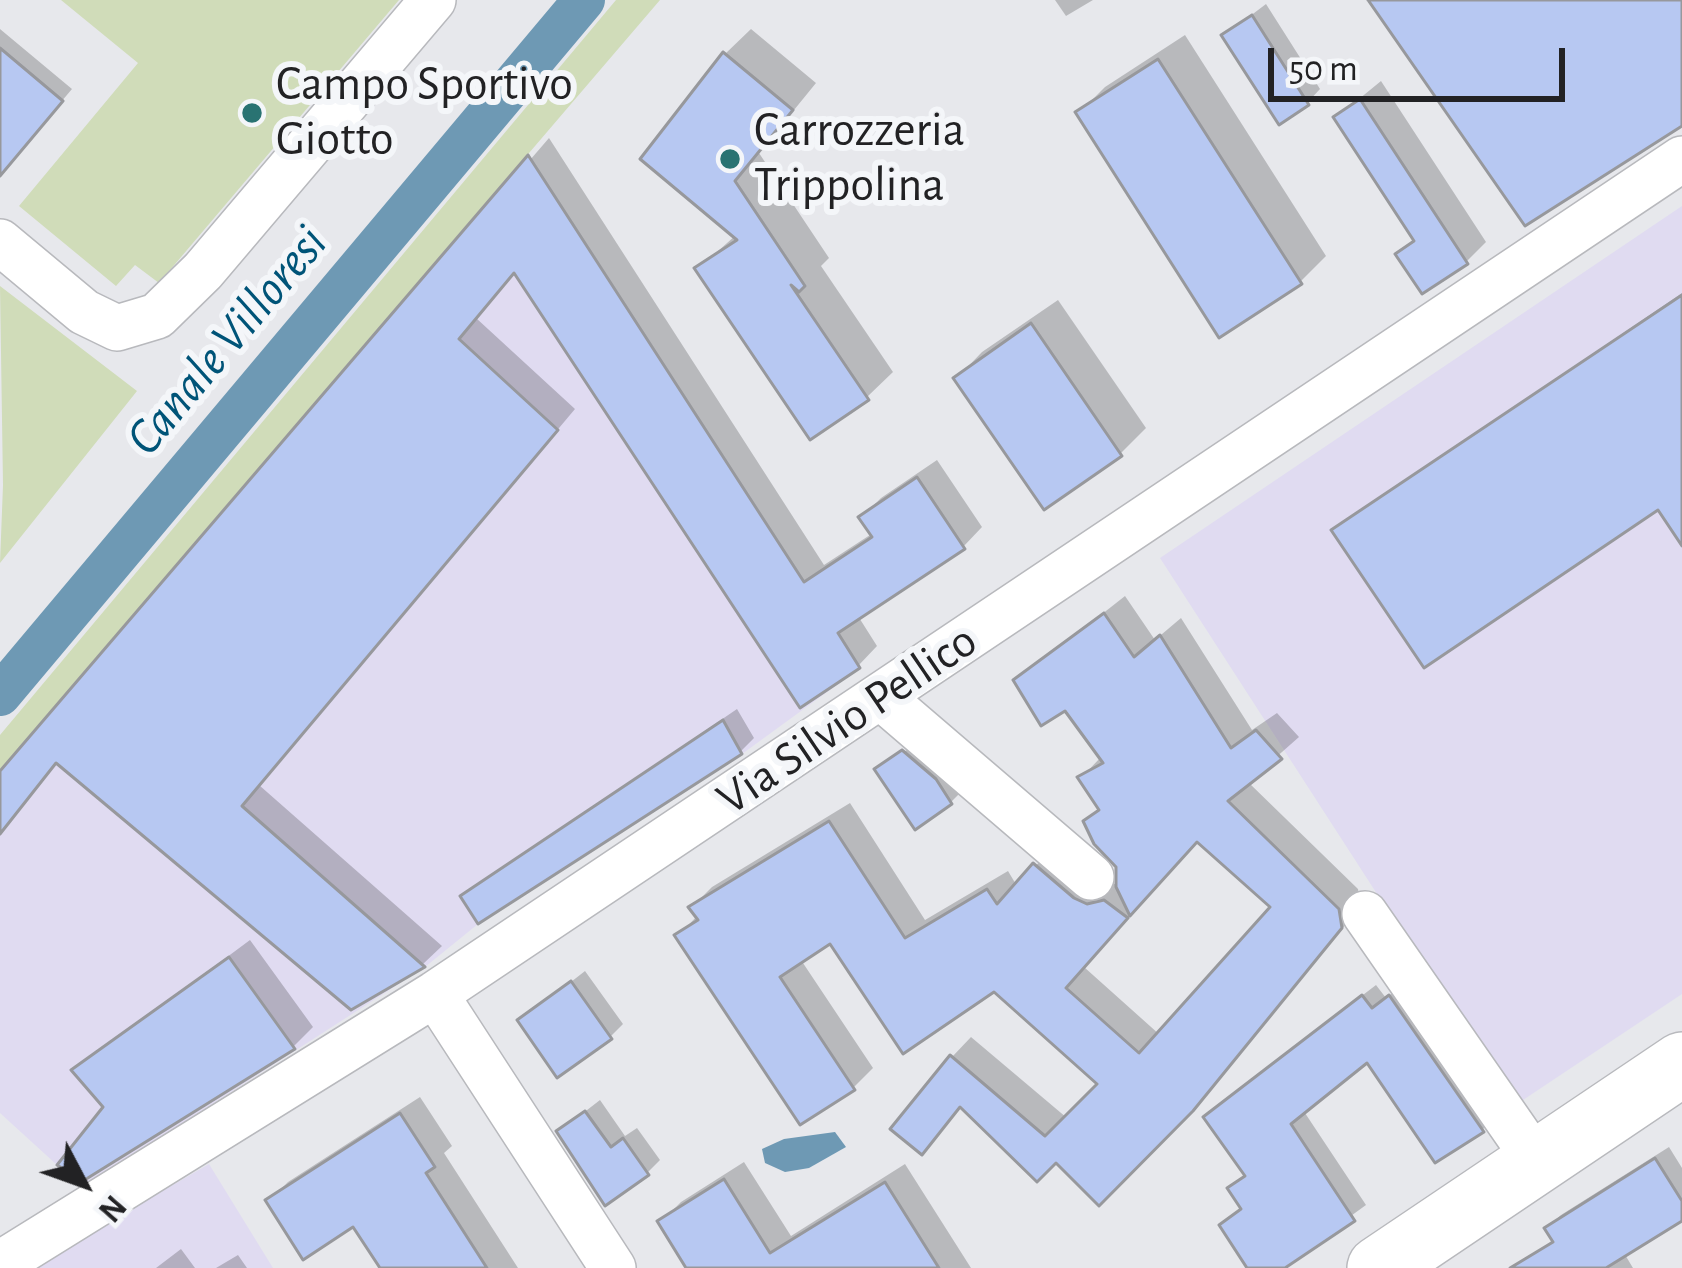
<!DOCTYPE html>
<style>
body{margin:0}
#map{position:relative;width:1682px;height:1268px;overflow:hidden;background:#e7e8ec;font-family:"Alegreya Sans",sans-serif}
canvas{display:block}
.north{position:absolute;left:24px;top:1124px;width:120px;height:120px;-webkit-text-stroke:9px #f4f6f9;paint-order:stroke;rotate:131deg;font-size:33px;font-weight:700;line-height:48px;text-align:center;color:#222224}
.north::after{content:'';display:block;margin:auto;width:42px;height:54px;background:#222224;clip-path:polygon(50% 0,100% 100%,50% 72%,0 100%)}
.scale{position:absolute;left:1268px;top:48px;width:297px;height:54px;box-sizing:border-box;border:6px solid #222224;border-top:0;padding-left:15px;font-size:36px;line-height:42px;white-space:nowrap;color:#222224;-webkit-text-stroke:9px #f4f6f9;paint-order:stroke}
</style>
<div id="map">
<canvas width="1682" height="1268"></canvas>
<div class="north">N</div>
<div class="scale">50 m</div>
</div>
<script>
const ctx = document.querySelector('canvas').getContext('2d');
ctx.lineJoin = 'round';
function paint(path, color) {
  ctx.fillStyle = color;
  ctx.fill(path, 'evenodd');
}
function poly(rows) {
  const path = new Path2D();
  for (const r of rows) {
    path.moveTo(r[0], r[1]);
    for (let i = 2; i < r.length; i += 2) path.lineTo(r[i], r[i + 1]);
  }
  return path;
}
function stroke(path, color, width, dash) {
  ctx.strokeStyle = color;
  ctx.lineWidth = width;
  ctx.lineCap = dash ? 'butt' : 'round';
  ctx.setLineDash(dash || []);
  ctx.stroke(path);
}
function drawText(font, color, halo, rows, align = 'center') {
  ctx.font = font + ' "Alegreya Sans",sans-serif';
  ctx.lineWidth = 12;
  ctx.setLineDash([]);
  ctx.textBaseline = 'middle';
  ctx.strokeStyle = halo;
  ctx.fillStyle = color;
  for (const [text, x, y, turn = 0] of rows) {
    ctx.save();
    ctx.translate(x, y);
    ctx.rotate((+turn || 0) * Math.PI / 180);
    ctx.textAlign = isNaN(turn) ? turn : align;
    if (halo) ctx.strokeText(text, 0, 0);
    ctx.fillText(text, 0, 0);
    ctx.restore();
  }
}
paint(poly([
 [528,155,860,668,742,754,478,924,425,967,88,1184,57,1165,0,1113,0,771],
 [1682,206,1682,994,1514,1106,1160,558],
 [209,1164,273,1268,30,1268]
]), '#e0dbf1');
paint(poly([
 [61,0,399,0,159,283,135,265,116,286,19,206,138,63],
 [616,0,660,0,0,771,0,735],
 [0,286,137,391,0,563,3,485]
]), '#d0dcb9');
paint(poly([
 [835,1132,846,1147,809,1168,785,1172,765,1163,762,1149,784,1139]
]), '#6e99b4');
paint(poly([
 [1055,0,1093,0,1066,16],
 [1266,4,1320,89,1307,103,1225,35],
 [0,29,72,89,22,148,0,148],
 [751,29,816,83,759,153,829,258,821,266,893,372,867,397,698,269,736,235,725,54],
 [1185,35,1326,256,1300,282,1079,113,1105,87],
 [1381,81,1486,242,1466,262,1399,254,1416,238,1337,117],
 [549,138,824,565,873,533,862,517,881,498,937,460,982,527,963,547,858,616,877,646,858,666,516,270,476,318,575,409,259,785,442,946,423,964,352,1007,58,761,0,834,0,775],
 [1682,293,1682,541,1659,506,1335,530],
 [1058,300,1146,428,1120,454,957,378,982,352],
 [1125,596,1155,640,1181,618,1252,730,1277,713,1299,737,1248,782,1358,889,1361,906,1212,1087,1056,1159,962,1105,922,1151,952,1057,971,1037,1067,1118,1102,1084,994,988,830,940,801,960,873,1068,853,1088,678,936,698,915,692,907,712,887,850,803,925,920,1008,871,1017,886,1055,845,1109,885,1119,883,1119,866,1086,822,1101,807,1081,778,1101,757,1065,710,1017,681],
 [1198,839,1274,907,1160,1035,1084,967],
 [737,709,754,738,740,752,463,896],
 [916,744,964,789,951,802,878,769],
 [250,940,313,1027,293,1047,107,1107,75,1070],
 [585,971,623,1024,610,1037,521,1021],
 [1376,985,1386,998,1403,985,1495,1117,1482,1130,1368,1058,1303,1110,1366,1205,1279,1268,1251,1268,1223,1225,1243,1207,1231,1188,1247,1173,1220,1104],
 [420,1097,452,1146,444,1153,518,1268,383,1268,354,1223,269,1201,288,1182],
 [600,1100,625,1136,637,1128,660,1160,647,1173,560,1131],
 [1669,1147,1682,1168,1682,1218,1624,1253,1633,1268,1536,1268,1530,1259,1554,1239,1547,1228,1561,1215],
 [744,1162,791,1236,905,1164,971,1268,690,1268,661,1222,681,1202],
 [181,1249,195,1268,156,1268],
 [238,1255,247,1268,216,1268]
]), '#0003');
stroke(poly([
 [0,695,584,0]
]), '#6e99b4', 42);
const building = poly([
 [1368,0,1682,0,1682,126,1525,226,1368,0],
 [1252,15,1309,105,1279,125,1221,35,1252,15],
 [0,48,63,101,0,176,0,48],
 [723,52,793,110,735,181,805,286,799,292,791,285,869,400,810,440,694,268,737,240,640,159,723,52],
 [1158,59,1302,284,1219,338,1075,112,1158,59],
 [1360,99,1468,264,1422,294,1395,254,1414,241,1333,117,1360,99],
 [528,155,804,582,872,537,858,517,917,477,965,549,838,633,860,668,800,708,514,273,459,339,558,430,242,806,425,967,351,1010,56,763,0,834,0,771,528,155],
 [1682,295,1682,546,1658,510,1424,668,1331,530,1682,295],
 [1031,323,1122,456,1044,510,953,378,1031,323],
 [1104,613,1134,657,1160,635,1231,748,1256,730,1282,759,1228,801,1339,909,1342,928,1193,1111,1099,1206,1056,1163,1037,1182,960,1107,922,1155,890,1129,950,1055,1045,1136,1097,1084,994,992,903,1054,830,944,780,977,855,1090,800,1125,674,935,698,920,688,907,829,821,905,938,987,889,997,904,1033,863,1074,898,1087,904,1104,900,1128,918,1066,988,1139,1053,1270,907,1197,842,1130,916,1116,887,1116,867,1094,844,1083,821,1099,810,1077,777,1103,763,1065,711,1041,726,1013,680,1104,613],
 [723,720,742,754,478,924,460,896,723,720],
 [902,750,936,779,952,804,915,830,874,769,902,750],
 [229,957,295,1049,83,1181,57,1165,103,1107,71,1070,229,957],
 [571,981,612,1039,557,1078,517,1020,571,981],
 [1362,995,1372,1008,1389,995,1484,1132,1435,1163,1367,1063,1291,1124,1355,1221,1285,1268,1247,1268,1219,1225,1241,1209,1227,1188,1245,1176,1203,1117,1362,995],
 [585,1111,611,1147,623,1138,649,1175,605,1206,556,1131,585,1111],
 [400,1113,435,1167,426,1173,487,1268,380,1268,353,1227,303,1260,265,1200,400,1113],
 [1655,1158,1682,1201,1682,1221,1606,1268,1510,1268,1553,1242,1544,1228,1655,1158],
 [724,1179,770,1253,885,1182,939,1268,686,1268,657,1221,724,1179]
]);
paint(building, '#b7c8f2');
stroke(building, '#97989c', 3);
const street = poly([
 [0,242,84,312,117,328,157,316,203,271,433,0],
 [881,697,1091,877],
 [1365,914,1537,1162],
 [435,994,613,1268],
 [0,1264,435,994,1682,159]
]);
const secondary = poly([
 [1379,1268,1682,1064]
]);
stroke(street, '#b8b9bd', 48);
stroke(secondary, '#b8b9bd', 66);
stroke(street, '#fff', 45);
stroke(secondary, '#fff', 63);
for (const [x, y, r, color] of [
 [252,113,12,"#297372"],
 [730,159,12,"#297372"]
]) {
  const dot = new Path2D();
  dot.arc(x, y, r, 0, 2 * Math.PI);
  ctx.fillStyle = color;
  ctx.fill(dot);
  stroke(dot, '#f4f6f9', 4.5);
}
drawText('48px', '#222224', '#f4f6f9', [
 ["Campo Sportivo",276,85],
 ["Giotto",276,140],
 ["Carrozzeria",754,131],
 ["Trippolina",754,186]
], 'left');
drawText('48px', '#222224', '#f4f6f9', [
 ["Via Silvio Pellico",847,720,-34]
]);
drawText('italic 51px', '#005478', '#f4f6f9', [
 ["Canale Villoresi",227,341,-50]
]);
</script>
